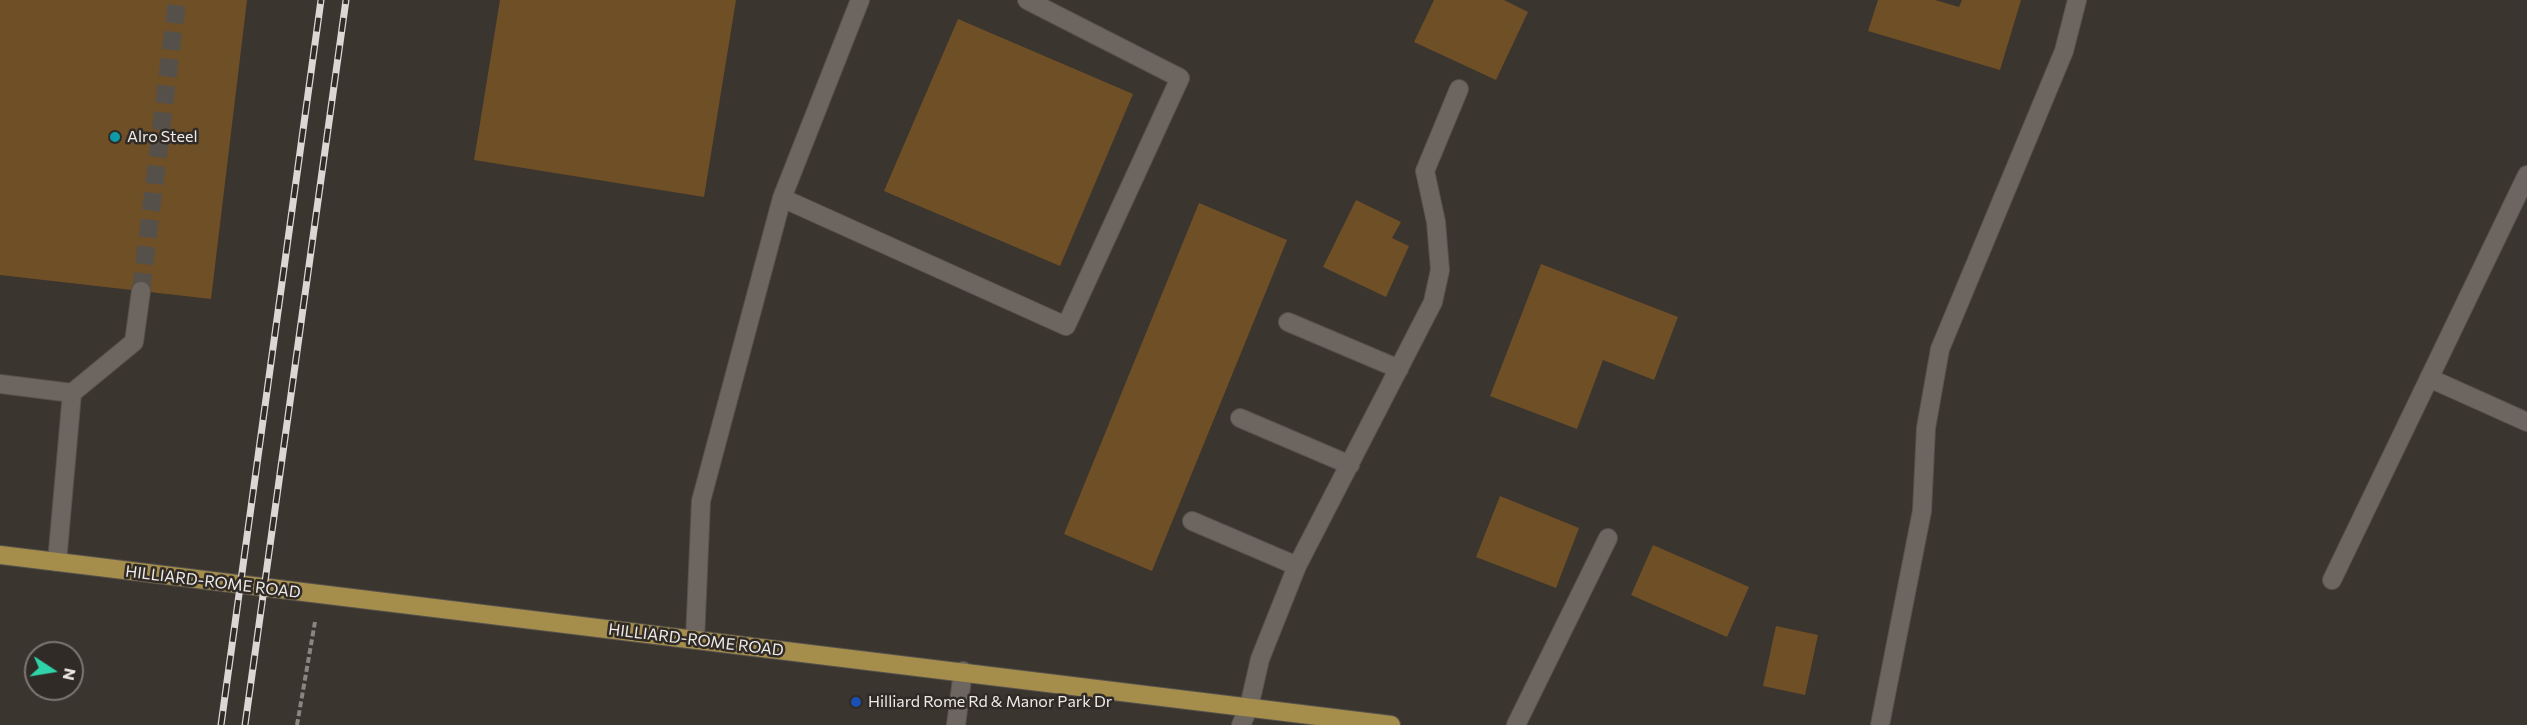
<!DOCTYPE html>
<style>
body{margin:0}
#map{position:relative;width:2527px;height:725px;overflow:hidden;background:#3b352f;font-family:Commissioner,sans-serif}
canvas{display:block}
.north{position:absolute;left:24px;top:641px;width:60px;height:60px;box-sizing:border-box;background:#302b26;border:2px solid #7c7773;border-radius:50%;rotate:102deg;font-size:16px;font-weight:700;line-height:24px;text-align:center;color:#eeeae7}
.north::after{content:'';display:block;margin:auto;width:21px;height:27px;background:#30d4aa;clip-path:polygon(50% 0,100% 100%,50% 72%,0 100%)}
</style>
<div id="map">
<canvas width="2527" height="725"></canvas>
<div class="north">N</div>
</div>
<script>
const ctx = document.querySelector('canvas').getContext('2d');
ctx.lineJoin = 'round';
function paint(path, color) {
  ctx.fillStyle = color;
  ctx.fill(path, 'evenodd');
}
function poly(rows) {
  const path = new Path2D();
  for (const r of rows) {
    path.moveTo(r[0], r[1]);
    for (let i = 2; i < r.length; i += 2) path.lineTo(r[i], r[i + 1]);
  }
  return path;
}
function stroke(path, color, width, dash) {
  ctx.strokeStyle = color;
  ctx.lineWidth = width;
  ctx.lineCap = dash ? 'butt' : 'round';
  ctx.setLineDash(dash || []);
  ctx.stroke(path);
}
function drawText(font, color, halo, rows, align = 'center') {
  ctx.font = font + ' Commissioner,sans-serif';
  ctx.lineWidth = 5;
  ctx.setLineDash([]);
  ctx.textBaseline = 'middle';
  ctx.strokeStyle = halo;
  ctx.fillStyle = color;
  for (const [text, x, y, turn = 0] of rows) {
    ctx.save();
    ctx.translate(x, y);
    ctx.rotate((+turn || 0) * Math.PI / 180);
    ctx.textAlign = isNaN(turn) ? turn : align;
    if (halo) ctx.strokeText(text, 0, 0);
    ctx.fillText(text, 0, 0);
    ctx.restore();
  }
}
paint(poly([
 [0,0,247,0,211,299,0,275],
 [500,0,736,0,704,197,474,160],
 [1434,0,1504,0,1528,12,1496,80,1414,42],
 [1878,0,1935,0,1959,7,1962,0,2021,0,2000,70,1868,31],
 [958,19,1133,94,1060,266,884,191],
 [1356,200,1401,222,1392,238,1409,246,1386,297,1323,267],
 [1199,203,1287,240,1152,571,1064,534],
 [1541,264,1678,317,1654,380,1603,360,1577,429,1490,396],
 [1500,496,1579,528,1556,588,1476,557],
 [1653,545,1749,587,1727,637,1631,595],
 [1776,626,1818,635,1805,695,1763,686]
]), '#6f4f26');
stroke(poly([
 [141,291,177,0]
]), '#56504b', 18, [18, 9]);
const minor = poly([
 [782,198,1066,326,1180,78,1027,0],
 [1288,322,1399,369],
 [2429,378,2527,422],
 [0,384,72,393,57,562],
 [72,393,134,342,141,291],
 [1240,418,1350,465],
 [1192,521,1297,566],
 [2332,580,2527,175],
 [695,640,701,501,782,198,860,0],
 [956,725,963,671],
 [1241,725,1249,707,1260,659,1297,566,1433,302,1440,270,1436,222,1425,171,1459,89],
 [1516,725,1608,538],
 [1880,725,1922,511,1926,428,1940,349,2064,51,2077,0]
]);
const major = poly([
 [0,555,1391,725]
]);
stroke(minor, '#57524d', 20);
stroke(major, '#57524d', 20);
stroke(poly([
 [297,725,315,622]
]), '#8b8581', 4, [6, 3]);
stroke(minor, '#6d6660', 18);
stroke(major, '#a58e4c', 18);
const rail = poly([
 [221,725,321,0],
 [245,725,346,0]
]);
stroke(rail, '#dcd7d4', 7);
stroke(rail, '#302b26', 4.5, [14]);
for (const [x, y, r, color] of [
 [115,137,6,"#0f9aa8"],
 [856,702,6,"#1a4fb4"]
]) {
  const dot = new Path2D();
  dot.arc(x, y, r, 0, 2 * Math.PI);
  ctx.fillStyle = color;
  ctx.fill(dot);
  stroke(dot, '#302b26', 2);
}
drawText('16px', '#eeeae7', '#302b26', [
 ["Alro Steel",127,137],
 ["Hilliard Rome Rd & Manor Park Dr",868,702]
], 'left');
drawText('16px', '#eeeae7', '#302b26', [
 ["HILLIARD-ROME ROAD",213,582,7],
 ["HILLIARD-ROME ROAD",696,640,7]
]);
</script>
